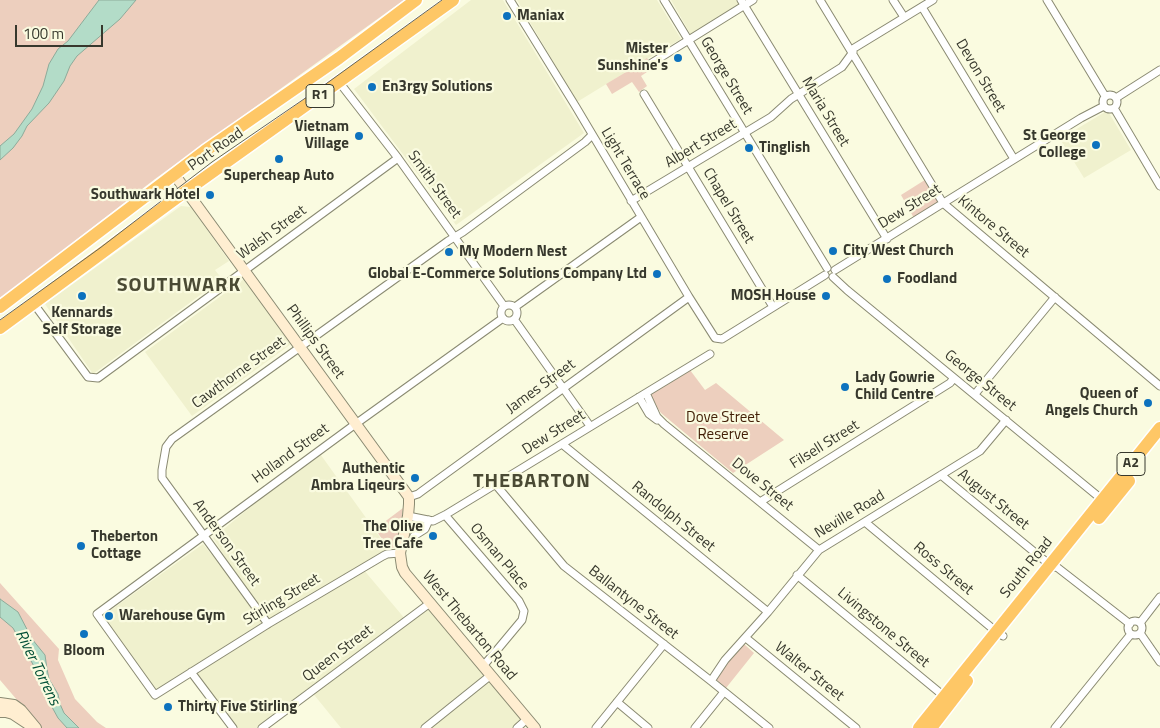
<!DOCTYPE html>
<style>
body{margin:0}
#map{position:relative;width:1160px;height:728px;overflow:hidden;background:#fafbe0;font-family:"Titillium Web",sans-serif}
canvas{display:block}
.scale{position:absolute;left:15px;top:25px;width:88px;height:22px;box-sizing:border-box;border:2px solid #37382d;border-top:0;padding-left:6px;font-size:15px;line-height:18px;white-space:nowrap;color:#37382d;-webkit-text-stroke:4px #fafbe0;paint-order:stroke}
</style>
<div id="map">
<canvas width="1160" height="728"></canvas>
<div class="scale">100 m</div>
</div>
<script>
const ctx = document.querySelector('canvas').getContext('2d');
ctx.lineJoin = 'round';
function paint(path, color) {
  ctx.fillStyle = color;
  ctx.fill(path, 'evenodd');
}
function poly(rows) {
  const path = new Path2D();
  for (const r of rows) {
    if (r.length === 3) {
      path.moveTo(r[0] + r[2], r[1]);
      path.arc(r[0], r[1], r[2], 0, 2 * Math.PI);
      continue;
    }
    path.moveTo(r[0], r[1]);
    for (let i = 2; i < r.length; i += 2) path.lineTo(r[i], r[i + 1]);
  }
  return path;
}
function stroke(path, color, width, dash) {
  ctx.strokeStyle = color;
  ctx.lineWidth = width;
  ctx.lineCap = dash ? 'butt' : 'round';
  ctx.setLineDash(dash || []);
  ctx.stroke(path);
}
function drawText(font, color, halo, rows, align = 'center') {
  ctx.font = font + ' "Titillium Web",sans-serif';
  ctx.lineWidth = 4.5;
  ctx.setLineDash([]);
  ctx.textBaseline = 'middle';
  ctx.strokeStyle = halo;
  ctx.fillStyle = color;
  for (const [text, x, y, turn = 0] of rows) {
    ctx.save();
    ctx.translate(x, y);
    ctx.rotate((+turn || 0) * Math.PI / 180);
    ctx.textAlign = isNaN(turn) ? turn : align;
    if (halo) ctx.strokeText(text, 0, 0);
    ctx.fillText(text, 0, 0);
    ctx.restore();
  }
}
paint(poly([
 [471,0,503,0,584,133,456,225,354,89],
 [517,0,657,0,681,39,635,66,623,68,626,72,577,102],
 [671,0,739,0,741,4,691,35],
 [1105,112,1109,113,1131,150,1084,178,1060,139],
 [181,206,191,207,229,261,215,270,222,279,93,374,45,304],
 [244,279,291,344,192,416,145,352],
 [318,451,392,554,363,569,406,620,430,603,527,719,517,728,341,728,311,691,262,728,233,728,191,673,155,695,104,615,203,544,264,619,213,538]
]), '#f0f1ce');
paint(poly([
 [0,0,404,0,155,179,22,282,0,298],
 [647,58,653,68,641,76,647,86,639,92,632,82,612,94,606,84,626,72,623,67,632,62,635,66],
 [928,178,943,203,915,220,901,195],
 [690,370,705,390,716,383,784,440,733,473,661,413,648,395],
 [403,508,399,538,395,547,389,549,375,529],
 [0,583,59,649,58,660,75,699,97,722,106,728,41,728,0,680],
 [744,644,754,653,726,688,717,680,717,679,726,661]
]), '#edcfbe');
const water = poly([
 [99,0,136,0,120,19,77,56,70,66,64,81,49,103,27,126,22,136,13,148,0,160,0,146,14,134,32,109,43,86,49,64,58,49,68,41,99,0],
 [0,599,18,612,32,639,45,655,47,669,49,679,58,694,60,704,64,713,79,728,67,728,58,718,47,698,36,670,13,628,0,617,0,599]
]);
paint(water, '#b3dcc8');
stroke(water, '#8eab9a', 1);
const street = poly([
 [510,0,576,107,689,297,715,338,722,339,825,275],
 [664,0,827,268],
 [741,0,887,239],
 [820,0,943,203,1160,386],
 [893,0,904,17],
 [1047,0,1105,96],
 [922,7,1014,159],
 [851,50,933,0],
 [650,64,753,0],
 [339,82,398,158,504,306],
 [644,94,773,307],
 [1110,102,7],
 [1116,98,1160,70],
 [1114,108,1160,186],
 [631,201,771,117,791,99,842,67,853,52],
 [835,270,1081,118,1104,106],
 [833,277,847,290,1105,502],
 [34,304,88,377,98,378,398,158],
 [509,313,8],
 [515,307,641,217],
 [514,319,590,426],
 [646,393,657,417,664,424,819,550],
 [975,394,1055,297],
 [639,397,649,414,657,420],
 [562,444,768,612],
 [941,475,1050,565,1058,568,1130,624],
 [496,485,564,566,711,681,769,728],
 [409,497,418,494,422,491,689,297],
 [760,502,950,383,954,378],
 [445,515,519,601,524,611,522,620,497,650,483,666],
 [408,516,433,521,445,515,710,354],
 [865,522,993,629,1003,636],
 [414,536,425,529,429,520],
 [400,553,387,554,383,556,268,624,155,695,97,614,350,428,503,318],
 [797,575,945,697],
 [1135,628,7],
 [1140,623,1160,597],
 [268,624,162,478,162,470,166,447,172,439,448,241,463,232,585,142,592,135],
 [1140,633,1160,662],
 [746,638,856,728],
 [191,672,233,728],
 [711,681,725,660,768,612,819,550,980,451,1006,420],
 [617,702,648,728],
 [262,728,430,603],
 [425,728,491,675],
 [517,728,527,719],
 [596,728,664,644],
 [695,728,724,692],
 [1055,728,1131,634]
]);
const secondary = poly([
 [174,174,409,497,409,504,408,516,400,553,402,567,405,573,535,728],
 [0,703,14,705,21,710,36,728],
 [0,712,6,712,13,714,28,724]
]);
const highway = poly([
 [0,307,205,151,339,58,416,0],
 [0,328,186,191,453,0],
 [1099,518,1129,481],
 [919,728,1160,428],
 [931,728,967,681]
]);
stroke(street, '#8a8a72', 9);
stroke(secondary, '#8a8a72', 12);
stroke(highway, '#fff', 15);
stroke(street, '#fff', 7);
stroke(secondary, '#ffeed1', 10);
stroke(highway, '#fec766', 12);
stroke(poly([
 [0,320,100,248,212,162,323,86,442,0]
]), '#656657', 1);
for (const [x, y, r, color] of [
 [507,16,5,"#0d72be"],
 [678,58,5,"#0d72be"],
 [372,87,5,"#0d72be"],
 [359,136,5,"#0d72be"],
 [1096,145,5,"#0d72be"],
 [749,148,5,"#0d72be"],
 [279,159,5,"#0d72be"],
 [210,195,5,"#0d72be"],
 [833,251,5,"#0d72be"],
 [449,252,5,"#0d72be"],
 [657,274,5,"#0d72be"],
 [887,279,5,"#0d72be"],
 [82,296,5,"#0d72be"],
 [826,296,5,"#0d72be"],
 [845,387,5,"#0d72be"],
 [1148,403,5,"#0d72be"],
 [415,478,5,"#0d72be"],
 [433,536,5,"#0d72be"],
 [81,546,5,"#0d72be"],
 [109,616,5,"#0d72be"],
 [84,634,5,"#0d72be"],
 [168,707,5,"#0d72be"]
]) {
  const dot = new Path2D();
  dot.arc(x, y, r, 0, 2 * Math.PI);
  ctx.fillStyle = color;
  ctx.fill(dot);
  stroke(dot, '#fafbe0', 2);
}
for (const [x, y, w] of [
 [320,96,28],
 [1131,464,28]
]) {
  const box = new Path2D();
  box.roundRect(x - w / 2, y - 11.5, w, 23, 4);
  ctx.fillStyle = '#fafbe0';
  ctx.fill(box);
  stroke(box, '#37382d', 1);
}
drawText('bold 14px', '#37382d', null, [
 ["R1",320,96],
 ["A2",1131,464]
]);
drawText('bold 15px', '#37382d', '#fafbe0', [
 ["Maniax",517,16],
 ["Mister",668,49,"right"],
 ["Sunshine's",668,66,"right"],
 ["En3rgy Solutions",382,87],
 ["Vietnam",349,127,"right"],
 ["Village",349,144,"right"],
 ["St George",1086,136,"right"],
 ["College",1086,153,"right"],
 ["Tinglish",759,148],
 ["Supercheap Auto",279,176,"center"],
 ["Southwark Hotel",200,195,"right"],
 ["City West Church",843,251],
 ["My Modern Nest",459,252],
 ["Global E-Commerce Solutions Company Ltd",647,274,"right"],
 ["Foodland",897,279],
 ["MOSH House",816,296,"right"],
 ["Kennards",82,313,"center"],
 ["Self Storage",82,330,"center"],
 ["Lady Gowrie",855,378],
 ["Child Centre",855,395],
 ["Queen of",1138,394,"right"],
 ["Angels Church",1138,411,"right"],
 ["Authentic",405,469,"right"],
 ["Ambra Liqeurs",405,486,"right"],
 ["The Olive",423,527,"right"],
 ["Tree Cafe",423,544,"right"],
 ["Theberton",91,537],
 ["Cottage",91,554],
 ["Warehouse Gym",119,616],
 ["Bloom",84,651,"center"],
 ["Thirty Five Stirling",178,707]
], 'left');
drawText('15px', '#37382d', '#fafbe0', [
 ["George Street",726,76,59],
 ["Devon Street",980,76,59],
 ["Maria Street",825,112,59],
 ["Albert Street",701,144,-31],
 ["Port Road",216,150,-35],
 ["Light Terrace",625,164,59],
 ["Smith Street",434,185,54],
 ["Chapel Street",728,206,59],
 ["Dew Street",910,207,-32],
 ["Kintore Street",993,227,40],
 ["Walsh Street",272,233,-36],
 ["Phillips Street",315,342,54],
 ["Cawthorne Street",239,373,-36],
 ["George Street",980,381,39],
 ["James Street",541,387,-36],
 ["Dew Street",554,433,-32],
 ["Filsell Street",825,445,-32],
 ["Holland Street",291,454,-36],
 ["Dove Street",762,485,39],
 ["August Street",993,500,39],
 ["Neville Road",850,515,-31],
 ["Randolph Street",673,517,39],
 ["Anderson Street",226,543,54],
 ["Osman Place",499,557,50],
 ["South Road",1027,568,-51],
 ["Ross Street",943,569,40],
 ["Stirling Street",282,600,-31],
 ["Ballantyne Street",633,603,38],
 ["West Thebarton Road",469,626,50],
 ["Livingstone Street",883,628,40],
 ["Queen Street",338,654,-37],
 ["Walter Street",809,672,39]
]);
drawText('15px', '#421f06', '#fafbe0', [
 ["Dove Street",723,418],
 ["Reserve",723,435]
]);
drawText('italic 16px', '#004f36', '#fafbe0', [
 ["River Torrens",37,668,64]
]);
ctx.letterSpacing = '1px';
drawText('bold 20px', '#4a4a34', '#fafbe0', [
 ["SOUTHWARK",179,286],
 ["THEBARTON",532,482]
]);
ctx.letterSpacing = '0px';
</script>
